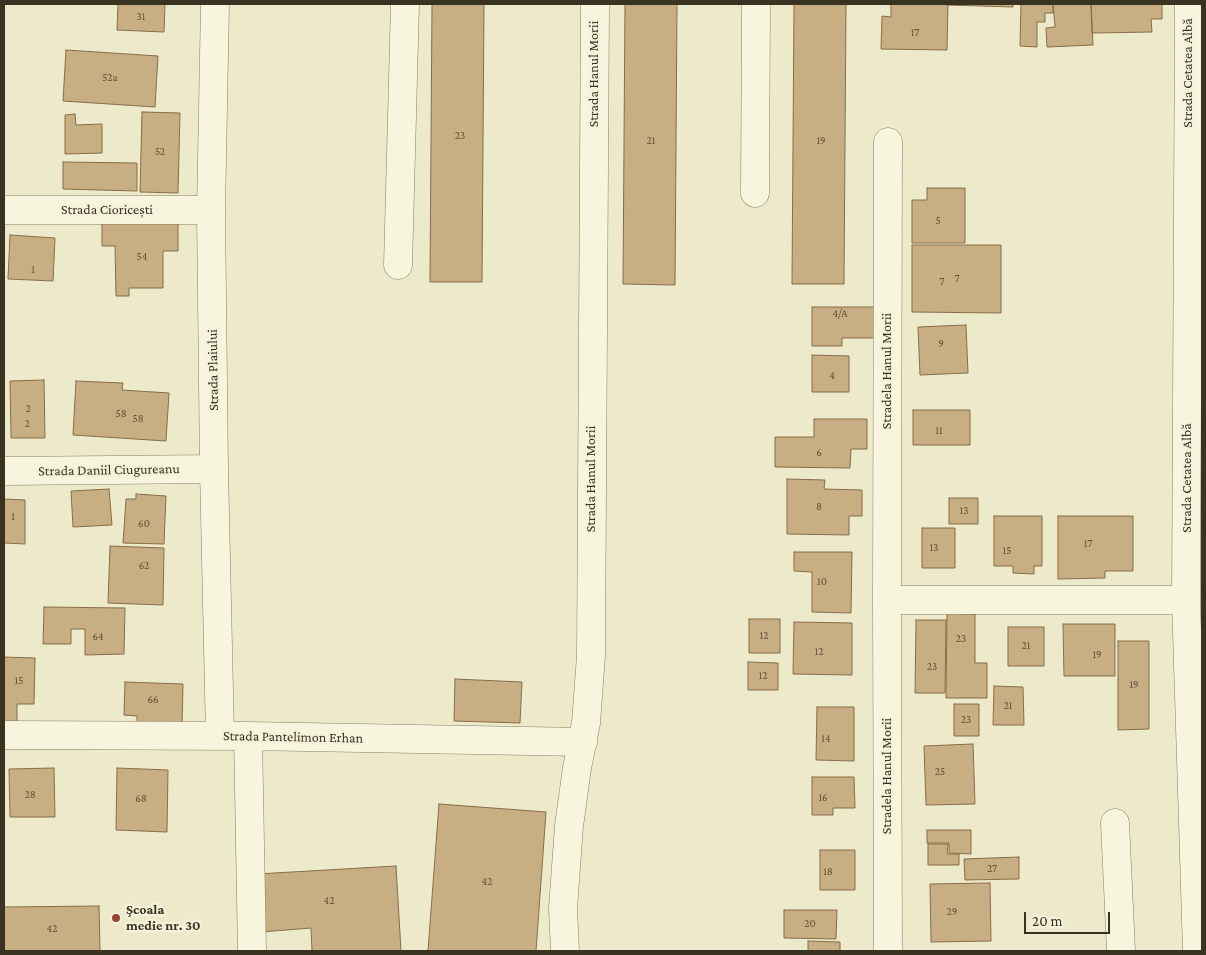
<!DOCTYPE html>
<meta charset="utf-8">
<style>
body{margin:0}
#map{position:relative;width:1206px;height:955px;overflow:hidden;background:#ede9cb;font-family:"Crimson Pro",serif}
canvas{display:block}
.frame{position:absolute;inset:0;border:5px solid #3a3322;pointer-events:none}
.scale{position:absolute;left:1024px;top:912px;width:86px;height:22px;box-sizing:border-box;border:2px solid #3a3322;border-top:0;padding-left:6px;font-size:15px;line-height:18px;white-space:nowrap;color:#3a3322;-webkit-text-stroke:4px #f4f2da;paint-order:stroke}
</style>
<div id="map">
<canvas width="1206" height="955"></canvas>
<div class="frame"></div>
<div class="scale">20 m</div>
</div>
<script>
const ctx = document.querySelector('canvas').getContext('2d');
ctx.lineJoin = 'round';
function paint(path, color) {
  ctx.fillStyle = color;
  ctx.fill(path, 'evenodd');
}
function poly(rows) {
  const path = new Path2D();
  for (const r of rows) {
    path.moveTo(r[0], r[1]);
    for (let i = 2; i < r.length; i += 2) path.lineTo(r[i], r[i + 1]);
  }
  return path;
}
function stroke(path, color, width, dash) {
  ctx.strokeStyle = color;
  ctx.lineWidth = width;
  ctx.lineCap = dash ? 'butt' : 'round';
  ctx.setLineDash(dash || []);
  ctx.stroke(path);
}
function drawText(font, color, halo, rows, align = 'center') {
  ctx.font = font + ' "Crimson Pro",serif';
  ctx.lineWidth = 4.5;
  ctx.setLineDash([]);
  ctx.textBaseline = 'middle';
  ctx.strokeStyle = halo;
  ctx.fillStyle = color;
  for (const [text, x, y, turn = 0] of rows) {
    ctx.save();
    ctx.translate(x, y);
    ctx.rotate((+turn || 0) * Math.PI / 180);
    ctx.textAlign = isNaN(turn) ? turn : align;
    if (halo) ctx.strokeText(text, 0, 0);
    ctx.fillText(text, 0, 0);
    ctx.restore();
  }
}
const building = poly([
 [118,4,165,4,164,32,117,30,118,4],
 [432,4,484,4,482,282,430,282,432,4],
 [625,4,677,4,675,285,623,284,625,4],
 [794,4,846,4,844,284,792,284,794,4],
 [891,4,948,4,947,50,881,49,882,16,891,17,891,4],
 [946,4,1013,4,1013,7,946,5,946,4],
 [1021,4,1053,4,1053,13,1045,13,1045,22,1037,22,1037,47,1020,46,1021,4],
 [1053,4,1091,4,1093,45,1047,47,1046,28,1055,27,1053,4],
 [1091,4,1162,4,1162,19,1151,19,1152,32,1092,33,1091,4],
 [66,50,158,56,155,107,63,101,66,50],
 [142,112,180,113,178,193,140,192,142,112],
 [75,114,76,125,102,124,102,153,65,154,65,115,75,114],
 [63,162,137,163,137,191,63,189,63,162],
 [927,188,965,188,965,243,912,243,912,200,927,200,927,188],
 [102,221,178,221,178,251,163,251,163,288,129,288,129,296,116,296,115,246,102,246,102,221],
 [10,235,55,238,53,281,8,279,10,235],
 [912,245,1001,245,1001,313,912,312,912,245],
 [812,307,874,307,874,338,842,338,842,346,812,346,812,307],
 [966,325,968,373,920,375,918,327,966,325],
 [812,355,849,356,849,392,812,392,812,355],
 [44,380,45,438,11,438,10,381,44,380],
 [76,381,123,383,122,390,169,393,166,441,73,435,76,381],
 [913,410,970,410,970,445,913,445,913,410],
 [814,419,867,419,867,449,851,449,850,468,775,467,775,437,814,437,814,419],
 [787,479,825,480,824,489,862,490,862,516,849,516,849,535,787,534,787,479],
 [109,489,112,525,73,527,71,491,109,489],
 [136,494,166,496,164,544,123,543,126,499,136,499,136,494],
 [949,498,978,498,978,524,949,524,949,498],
 [4,499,25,500,25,544,4,543,4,499],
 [994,516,1042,516,1042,566,1034,566,1034,574,1013,573,1013,566,994,566,994,516],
 [1058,516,1133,516,1133,571,1105,571,1105,578,1058,579,1058,516],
 [922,528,955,528,955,568,922,568,922,528],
 [110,546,164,548,163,605,108,603,110,546],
 [794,552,852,552,851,613,812,612,812,572,794,571,794,552],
 [44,607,125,608,124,654,85,655,85,629,71,629,71,644,43,644,44,607],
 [947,613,975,614,975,663,987,663,987,698,946,698,947,613],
 [749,619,780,619,780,653,749,653,749,619],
 [916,620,946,620,945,693,915,693,916,620],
 [794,622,852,623,852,675,793,674,794,622],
 [1063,624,1115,624,1115,676,1064,676,1063,624],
 [1008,627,1044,627,1044,666,1008,666,1008,627],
 [1118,641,1149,641,1149,729,1118,730,1118,641],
 [4,657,35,658,34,704,17,704,17,724,4,724,4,657],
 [748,662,778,663,778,690,748,690,748,662],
 [455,679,522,682,520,723,454,721,455,679],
 [125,682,183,684,182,727,137,725,137,716,124,715,125,682],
 [994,686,1023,687,1024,725,993,725,994,686],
 [954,704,979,704,979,736,954,736,954,704],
 [817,707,854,707,854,761,816,760,817,707],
 [973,744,975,804,926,805,924,746,973,744],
 [54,768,55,817,10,817,9,769,54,768],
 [117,768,168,770,167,832,116,830,117,768],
 [812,777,854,777,855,808,833,808,833,815,812,815,812,777],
 [439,804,546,812,536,951,428,951,439,804],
 [927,830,971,830,971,854,949,853,949,843,927,843,927,830],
 [928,844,948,844,947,854,959,854,959,865,928,865,928,844],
 [820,850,855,850,855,890,820,890,820,850],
 [1019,857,1019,879,965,880,964,859,1019,857],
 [396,866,401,951,312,951,311,928,261,932,257,874,396,866],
 [990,883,991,941,931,942,930,884,990,883],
 [99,906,100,951,4,951,4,907,99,906],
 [784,910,837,910,836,939,784,938,784,910],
 [808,941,840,942,840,951,808,951,808,941]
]);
paint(building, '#c8ae83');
stroke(building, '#876d47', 1);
const minor = poly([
 [215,4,211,210,214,469,220,736],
 [1189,4,1186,600,1197,951],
 [888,142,887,600,888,951],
 [755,193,756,4],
 [4,210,211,210],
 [398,265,405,4],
 [4,471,214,469],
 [887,600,1186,600],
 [4,735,248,736,583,742],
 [248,736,252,951],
 [1115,823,1121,951],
 [565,951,563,908,569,826,577,768,586,723,591,656,595,4]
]);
stroke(minor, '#897e60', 29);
stroke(minor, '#f7f5de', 28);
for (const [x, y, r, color] of [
 [116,918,5,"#944633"]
]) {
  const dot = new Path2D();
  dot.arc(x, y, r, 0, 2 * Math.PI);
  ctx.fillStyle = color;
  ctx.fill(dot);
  stroke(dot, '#f4f2da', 2);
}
drawText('11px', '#5e523a', null, [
 ["31",141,17],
 ["17",915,33],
 ["52a",110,78],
 ["23",460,136],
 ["21",651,141],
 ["19",821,141],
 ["52",160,152],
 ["5",938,221],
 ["54",142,257],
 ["1",33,270],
 ["7",957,279],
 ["7",942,282],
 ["4/A",840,314],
 ["9",941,344],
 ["4",832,376],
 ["2",28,409],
 ["58",121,414],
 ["58",138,419],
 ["2",27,424],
 ["11",939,431],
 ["6",819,453],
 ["8",819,507],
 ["13",964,511],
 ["1",13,517],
 ["60",144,524],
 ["17",1088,544],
 ["13",934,548],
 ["15",1007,551],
 ["62",144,566],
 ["10",822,582],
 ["12",764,636],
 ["64",98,637],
 ["23",961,639],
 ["21",1026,646],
 ["12",819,652],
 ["19",1097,655],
 ["23",932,667],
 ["12",763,676],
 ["15",19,681],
 ["19",1134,685],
 ["66",153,700],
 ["21",1008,706],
 ["23",966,720],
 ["14",826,739],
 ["25",940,772],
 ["28",30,795],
 ["16",823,798],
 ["68",141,799],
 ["27",992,869],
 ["18",828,872],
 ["42",487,882],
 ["42",329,901],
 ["29",952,912],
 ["20",810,924],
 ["42",52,929]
]);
drawText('14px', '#3a3322', '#f4f2da', [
 ["Strada Cetatea Albă",1188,73,-90],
 ["Strada Hanul Morii",594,74,-90],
 ["Strada Cioricești",107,210],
 ["Strada Plaiului",213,370,-91],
 ["Stradela Hanul Morii",887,371,-90],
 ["Strada Daniil Ciugureanu",109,470,-1],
 ["Strada Cetatea Albă",1187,478,-90],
 ["Strada Hanul Morii",591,479,-90],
 ["Strada Pantelimon Erhan",293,737,1],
 ["Stradela Hanul Morii",887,776,-90]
]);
drawText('bold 14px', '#3a3322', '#f4f2da', [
 ["Şcoala",126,910],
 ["medie nr. 30",126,926]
], 'left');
</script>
